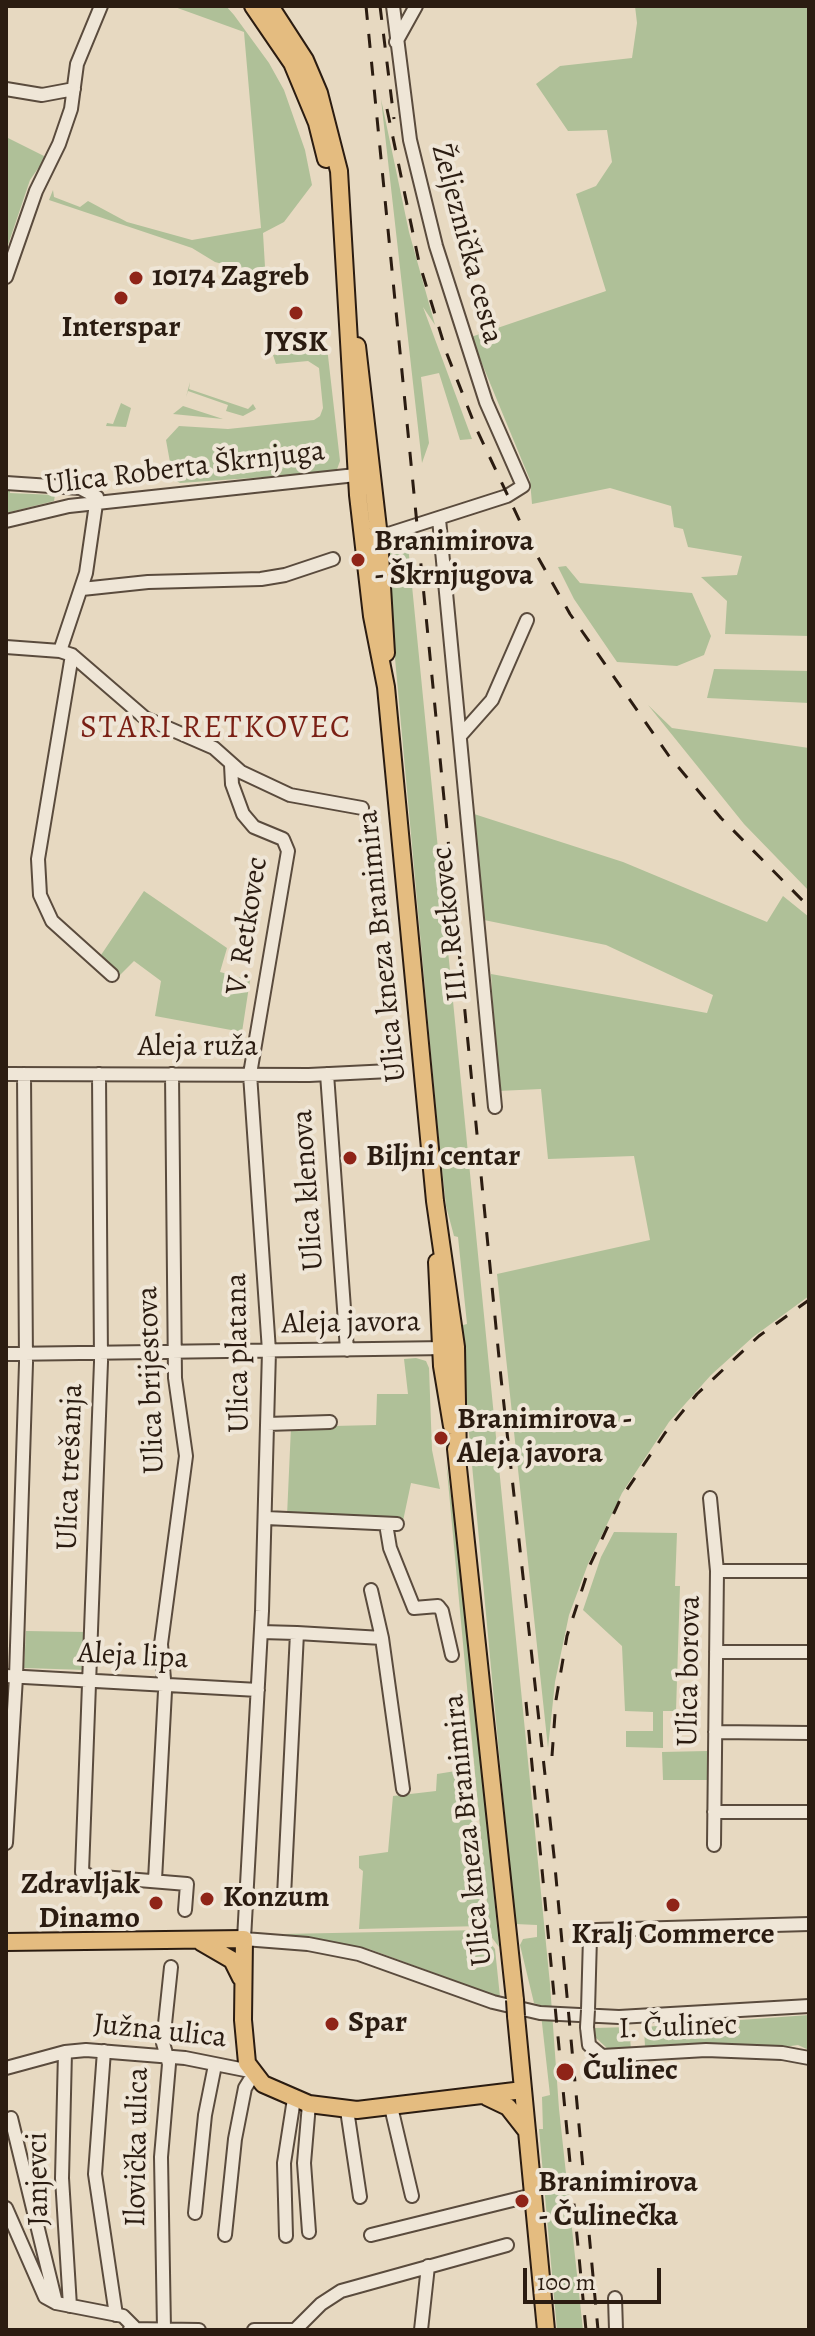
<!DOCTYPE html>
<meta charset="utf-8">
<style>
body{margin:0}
#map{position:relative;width:815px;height:2336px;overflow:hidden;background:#e7d9c1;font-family:Alegreya,serif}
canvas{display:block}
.frame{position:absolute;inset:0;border:8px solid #2b1c11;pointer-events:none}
.scale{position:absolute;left:523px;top:2268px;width:138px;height:36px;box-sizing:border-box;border:4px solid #2b1c11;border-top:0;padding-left:10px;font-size:24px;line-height:28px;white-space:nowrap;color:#2b1c11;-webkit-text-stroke:6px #efe6d7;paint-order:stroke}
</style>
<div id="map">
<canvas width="815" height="2336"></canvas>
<div class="frame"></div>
<div class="scale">100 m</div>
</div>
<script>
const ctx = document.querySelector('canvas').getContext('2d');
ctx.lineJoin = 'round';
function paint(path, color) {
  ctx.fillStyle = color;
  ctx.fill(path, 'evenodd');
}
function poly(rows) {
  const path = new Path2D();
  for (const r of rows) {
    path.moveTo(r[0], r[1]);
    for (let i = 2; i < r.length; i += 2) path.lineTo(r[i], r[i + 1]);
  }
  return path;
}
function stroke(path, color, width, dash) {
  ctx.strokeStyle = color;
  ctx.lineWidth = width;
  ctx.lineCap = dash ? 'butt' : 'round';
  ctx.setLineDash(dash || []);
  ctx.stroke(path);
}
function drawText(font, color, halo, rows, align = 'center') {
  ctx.font = font + ' Alegreya,serif';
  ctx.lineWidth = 8;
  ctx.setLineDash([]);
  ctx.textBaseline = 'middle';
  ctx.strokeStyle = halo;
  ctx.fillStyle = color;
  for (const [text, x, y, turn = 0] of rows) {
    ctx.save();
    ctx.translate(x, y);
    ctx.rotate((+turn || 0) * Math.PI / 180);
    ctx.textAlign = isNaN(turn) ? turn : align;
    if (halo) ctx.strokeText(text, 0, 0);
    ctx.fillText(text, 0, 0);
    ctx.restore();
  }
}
paint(poly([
 [172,6,226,6,234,15,269,63,284,90,305,150,312,185,284,222,263,233,265,267,252,272,215,262,192,248,49,200,53,190,54,197,80,207,88,201,127,222,192,240,261,228,244,32],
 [635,6,809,6,809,636,725,634,727,601,701,577,737,575,742,556,688,547,683,529,674,527,671,506,610,488,532,504,530,480,471,337,606,291,576,194,596,186,612,162,607,130,568,131,536,84,560,66,632,58,637,23],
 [381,99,409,232,435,325,423,307,472,439,460,440,439,373,421,377,429,443,422,463],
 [6,137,46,157,30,180,6,251],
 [327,347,340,461,336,472,180,483,173,479,166,440,179,426,228,429,314,420,320,416,323,408,319,368,308,361,276,364,273,355],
 [190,382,189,389,248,409,253,404,256,409,243,416,226,411,228,405,188,391,186,397],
 [121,403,131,408,126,427,106,426,107,423,113,424],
 [183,406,223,419,173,414],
 [6,486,10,486,10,493,55,495,54,501,6,513],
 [407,535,550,1984,559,2109,583,2330,557,2330,539,2129,543,2129,542,2097,550,2095,540,2005,534,2003,520,1945,523,1939,537,1937,537,1925,515,1924,459,1326,467,1324,458,1237,454,1236,446,1206,437,1121,385,548,391,541],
 [566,566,580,583,692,593,711,636,704,655,677,666,617,662,574,599,558,567],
 [714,669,809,671,809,703,707,698],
 [648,705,672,728,809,748,809,891,744,824],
 [474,814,623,862,767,922,783,896,809,917,809,1296,753,1337,711,1375,669,1422,622,1493,588,1564,569,1615,555,1682,548,1748,497,1274,650,1240,634,1156,548,1159,541,1089,498,1091,491,974,707,1013,713,995,606,945,484,920],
 [144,891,227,948,220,972,250,980,242,1032,155,1016,161,981,134,961,118,977,97,961],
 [416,1358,426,1361,429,1368,432,1450,440,1489,411,1483,403,1521,287,1516,291,1427,376,1425,377,1394,408,1394,404,1359],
 [446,1460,462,1575,499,1947,490,1935],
 [614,1532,677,1533,675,1586,680,1586,676,1711,663,1711,663,1748,626,1747,626,1731,653,1731,653,1712,625,1711,622,1646,583,1610,601,1557],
 [26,1631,88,1632,86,1670,24,1668],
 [707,1751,707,1780,663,1780,662,1752],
 [468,1769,482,1926,359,1929,363,1871,359,1868,359,1856,388,1852,393,1796,436,1791,437,1774],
 [480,1930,495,1949,500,1997,369,1949,283,1934],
 [809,2015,809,2050,798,2045,769,2049,645,2047,644,2027],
 [629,2027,631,2049,609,2050,595,2037,595,2028]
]), '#afc098');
const minor = poly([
 [396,42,416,6],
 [6,89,42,95,74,89],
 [6,277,36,191,59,144,71,109,77,64,101,6],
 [6,483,80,488,97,497,86,573,60,651],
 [439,519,495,1107],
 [6,521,69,506,365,474],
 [379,537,507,496,523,486,486,402,436,246,410,140,393,6],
 [82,589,148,582,261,579,285,575,333,559],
 [6,647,60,651,72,655,145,718,214,748,241,772,290,795,362,808],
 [72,655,38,859,40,895,52,921,112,975],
 [460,736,492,700,527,620],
 [231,765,232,784,243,814,254,827,283,839,288,851,250,1074,269,1351,262,1611,244,1939,308,1944,359,1954,493,2002,540,2013,619,2017,809,2006],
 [6,1074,309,1075,390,1071],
 [99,1074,101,1362,82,1872,90,1876,187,1884,185,1910],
 [327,1074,347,1350],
 [6,1354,447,1348],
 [267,1424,330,1422],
 [710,1498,717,1571,714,1845],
 [266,1518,397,1524],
 [386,1524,390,1548,414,1608,438,1606,442,1611,452,1655],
 [717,1571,809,1571],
 [371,1590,382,1638],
 [261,1632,297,1633,284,1896],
 [297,1633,382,1638,403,1789],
 [716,1652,809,1652],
 [6,1676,258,1690],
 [715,1732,809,1733],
 [714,1812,809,1812],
 [6,1843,16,1677,26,1363,24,1074],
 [155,1880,165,1691,161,1644,186,1456,175,1378,172,1074],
 [588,2010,590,1937,596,1930,809,1924],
 [587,2027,589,2045,602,2056,706,2050,782,2053,809,2058],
 [104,2051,95,2174,116,2315],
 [65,2052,62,2178,70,2306],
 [6,2068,65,2052,86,2050,185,2058,250,2071],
 [309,2104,304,2163,309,2232],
 [391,2107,412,2196],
 [347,2110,360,2197],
 [11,2118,56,2303],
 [6,2208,45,2297,56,2303,123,2316,135,2328],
 [195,2213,205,2115,215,2065],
 [225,2235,235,2139,245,2088,253,2075],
 [371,2235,533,2195],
 [286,2236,284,2163,294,2099],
 [615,2298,616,2330],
 [130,2329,199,2330],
 [164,2329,161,2157,169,2064,163,2043,171,1967],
 [254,2330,296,2330],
 [295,2330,321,2304,341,2291,507,2245],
 [421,2330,428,2266]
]);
const major = poly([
 [253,6,292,63,317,123,326,159],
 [270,6,305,60,319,93,339,171,358,495,372,616,386,687,435,1201,456,1347,458,1459],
 [357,346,379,537,386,653],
 [437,1262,442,1366,452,1426],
 [456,1449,515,2000],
 [6,1942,244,1939,243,2020,247,2063,263,2084,309,2104,357,2110,523,2090],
 [201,1942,232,1960,241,1978],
 [516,2016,546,2330],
 [487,2097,508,2107,526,2130]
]);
stroke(minor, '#5a4b3d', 16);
stroke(major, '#2b1c11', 20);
stroke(minor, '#efe6d7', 12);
stroke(major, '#e4bc80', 16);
stroke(poly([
 [366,6,501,1378,554,1856,598,2330],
 [380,6,394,119],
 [387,109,419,262,447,354,476,428,531,545,570,614,669,756,721,818,809,907],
 [526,1702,586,2330],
 [552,1756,556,1700,567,1636,590,1565,620,1500,665,1433,697,1394,759,1336,809,1300]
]), '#2b1c11', 3, [14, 14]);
const minorBridge = poly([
 [587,2027,588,2010]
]);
const majorBridge = poly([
 [515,2000,516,2016]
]);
stroke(minorBridge, '#5a4b3d', 16, []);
stroke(majorBridge, '#2b1c11', 20, []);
stroke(minorBridge, '#efe6d7', 12);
stroke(majorBridge, '#e4bc80', 16);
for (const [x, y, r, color] of [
 [136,278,8,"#8f2418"],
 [121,298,8,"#8f2418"],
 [296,313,8,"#8f2418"],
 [358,560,8,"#8f2418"],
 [350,1158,8,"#8f2418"],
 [441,1438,8,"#8f2418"],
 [207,1899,8,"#8f2418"],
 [156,1903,8,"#8f2418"],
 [673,1905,8,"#8f2418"],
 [332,2024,8,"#8f2418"],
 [565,2072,10,"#8f2418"],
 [522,2201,8,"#8f2418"]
]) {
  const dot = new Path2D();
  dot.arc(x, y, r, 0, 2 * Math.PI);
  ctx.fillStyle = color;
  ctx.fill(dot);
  stroke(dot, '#efe6d7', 3);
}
drawText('30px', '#2b1c11', '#efe6d7', [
 ["Željeznička cesta",466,244,75],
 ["Ulica Roberta Škrnjuga",185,469,-7],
 ["III. Retkovec",451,924,-96],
 ["V. Retkovec",248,926,-81],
 ["Ulica kneza Branimira",383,946,-96],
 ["Aleja ruža",198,1048],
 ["Ulica klenova",309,1190,-94],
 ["Aleja javora",351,1324,-1],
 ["Ulica platana",239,1353,-91],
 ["Ulica brijestova",152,1380,-92],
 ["Ulica trešanja",71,1467,-88],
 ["Aleja lipa",133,1657,3],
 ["Ulica borova",690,1671,-89],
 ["Ulica kneza Branimira",469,1830,-96],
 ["I. Čulinec",678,2028,-2],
 ["Južna ulica",160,2032,6],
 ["Ilovička ulica",138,2147,-89],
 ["Janjevci",39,2179,-91]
]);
drawText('bold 30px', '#2b1c11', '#efe6d7', [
 ["10174 Zagreb",152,278],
 ["Interspar",121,329,"center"],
 ["JYSK",296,344,"center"],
 ["Branimirova",374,543],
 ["- Škrnjugova",374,577],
 ["Biljni centar",366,1158],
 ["Branimirova -",457,1421],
 ["Aleja javora",457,1455],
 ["Zdravljak",140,1886,"right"],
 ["Dinamo",140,1920,"right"],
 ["Konzum",223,1899],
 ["Kralj Commerce",673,1936,"center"],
 ["Spar",348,2024],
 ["Čulinec",583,2072],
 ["Branimirova",538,2184],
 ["- Čulinečka",538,2218]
], 'left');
ctx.letterSpacing = '2px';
drawText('32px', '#7a1f14', '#efe6d7', [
 ["STARI RETKOVEC",216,729]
]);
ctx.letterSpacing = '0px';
</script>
